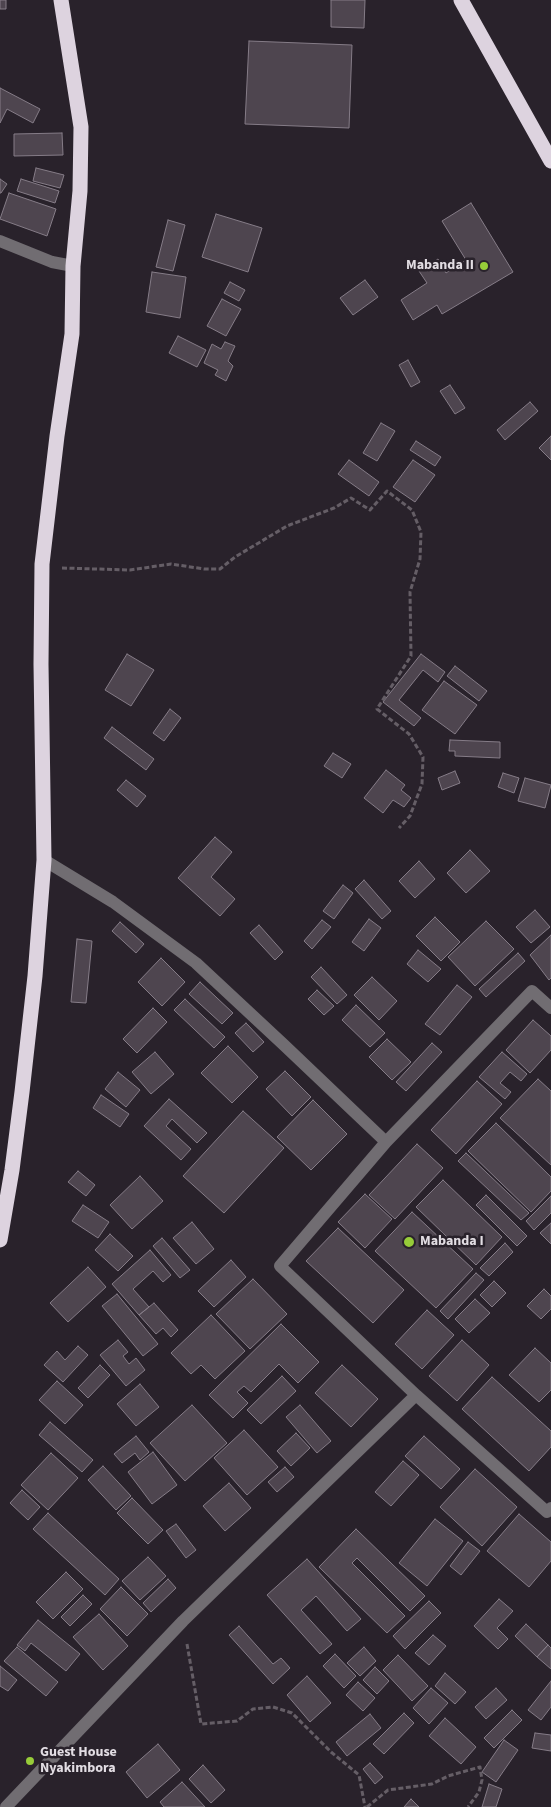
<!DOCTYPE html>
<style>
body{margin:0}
canvas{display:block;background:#29222b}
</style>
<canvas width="551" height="1807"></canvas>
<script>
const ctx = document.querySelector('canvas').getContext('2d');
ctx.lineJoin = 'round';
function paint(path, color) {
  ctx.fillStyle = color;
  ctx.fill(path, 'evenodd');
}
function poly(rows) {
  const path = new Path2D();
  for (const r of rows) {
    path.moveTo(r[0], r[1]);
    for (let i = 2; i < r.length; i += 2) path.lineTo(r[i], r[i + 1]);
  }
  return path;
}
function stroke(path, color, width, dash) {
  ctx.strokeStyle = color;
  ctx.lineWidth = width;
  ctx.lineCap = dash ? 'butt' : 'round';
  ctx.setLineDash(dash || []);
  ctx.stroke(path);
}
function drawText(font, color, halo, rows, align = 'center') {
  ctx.font = font + ' "Source Sans 3",sans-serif';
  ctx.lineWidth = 5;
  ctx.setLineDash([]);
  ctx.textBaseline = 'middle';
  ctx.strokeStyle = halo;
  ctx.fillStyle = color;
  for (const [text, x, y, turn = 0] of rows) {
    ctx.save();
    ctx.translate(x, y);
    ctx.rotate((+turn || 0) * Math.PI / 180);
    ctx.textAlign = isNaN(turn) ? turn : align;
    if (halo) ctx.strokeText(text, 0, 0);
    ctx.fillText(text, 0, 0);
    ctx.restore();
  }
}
const building = poly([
 [0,0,6,0,6,9,0,9,0,0],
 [331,0,365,0,364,28,331,27,331,0],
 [249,41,352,45,349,128,245,124,249,41],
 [0,88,40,109,33,123,7,109,0,123,0,88],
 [62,133,63,155,14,156,14,134,62,133],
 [36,168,64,175,60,188,33,181,36,168],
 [0,179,7,184,1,193,0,193,0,179],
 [21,179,59,191,55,203,17,191,21,179],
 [9,193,56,209,47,236,0,219,9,193],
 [471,203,513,272,442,314,437,305,413,320,401,300,427,283,419,271,438,259,446,273,466,260,442,221,471,203],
 [216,214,262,228,248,272,202,257,216,214],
 [168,220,185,225,173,271,156,267,168,220],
 [152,272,186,277,180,318,146,312,152,272],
 [365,280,378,297,353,315,340,298,365,280],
 [230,282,245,290,239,301,224,293,230,282],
 [222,299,241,309,226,336,207,326,222,299],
 [178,336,206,350,197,367,169,353,178,336],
 [225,342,235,346,228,361,233,366,226,381,215,375,218,370,204,363,212,344,221,349,225,342],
 [408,360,420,382,411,387,399,365,408,360],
 [450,385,465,408,455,414,440,391,450,385],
 [530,402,538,411,505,440,497,430,530,402],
 [381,423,395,431,377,461,363,453,381,423],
 [551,436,551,460,539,448,551,436],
 [416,441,441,457,435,466,410,450,416,441],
 [349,460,379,482,369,496,338,474,349,460],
 [413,460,435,475,415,502,393,487,413,460],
 [127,654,154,670,131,706,105,690,127,654],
 [421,654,445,672,438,682,423,670,399,700,421,718,414,726,383,702,421,654],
 [455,666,487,691,479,701,447,676,455,666],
 [444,681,477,705,455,734,422,710,444,681],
 [170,709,181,718,164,741,153,733,170,709],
 [112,727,154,759,146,770,104,738,112,727],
 [450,740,500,742,500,758,455,756,455,751,449,751,450,740],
 [333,753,351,764,342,778,324,766,333,753],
 [386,770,405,785,401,790,411,798,404,807,393,800,383,813,364,798,386,770],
 [455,771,460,783,442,790,438,778,455,771],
 [503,773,519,778,514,793,498,787,503,773],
 [525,778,551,785,545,808,518,801,525,778],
 [126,780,146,796,137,807,117,790,126,780],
 [215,837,232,852,211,877,235,899,220,916,178,878,215,837],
 [470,850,490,871,466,893,447,873,470,850],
 [419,861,435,879,415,898,399,881,419,861],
 [364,880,391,911,382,919,355,889,364,880],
 [343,885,353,893,334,919,323,911,343,885],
 [535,910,550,927,531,943,516,927,535,910],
 [435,917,460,942,441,961,416,936,435,917],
 [369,919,381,928,364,951,352,942,369,919],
 [322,920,331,927,312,949,304,941,322,920],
 [486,921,514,949,475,986,448,957,486,921],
 [120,922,144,944,136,953,112,931,120,922],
 [259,925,283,952,275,960,250,933,259,925],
 [551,935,551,978,549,980,530,955,551,935],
 [77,939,92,941,86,1003,71,1002,77,939],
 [418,950,441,969,428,982,407,964,418,950],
 [518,953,525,961,486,997,479,989,518,953],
 [161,958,185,982,162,1006,138,982,161,958],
 [321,967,347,995,337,1004,311,977,321,967],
 [372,977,397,1001,379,1020,354,995,372,977],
 [200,982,233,1013,222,1024,189,994,200,982],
 [457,985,472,997,440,1035,425,1024,457,985],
 [317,990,334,1006,324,1015,308,999,317,990],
 [185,999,225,1037,214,1048,174,1010,185,999],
 [356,1005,385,1033,370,1047,342,1020,356,1005],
 [153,1008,167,1022,137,1053,123,1039,153,1008],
 [533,1020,551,1036,551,1050,530,1073,506,1050,533,1020],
 [246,1023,264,1042,253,1052,235,1033,246,1023],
 [387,1039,411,1062,392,1080,369,1057,387,1039],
 [432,1043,442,1052,406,1091,396,1082,432,1043],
 [228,1046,258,1077,232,1103,201,1073,228,1046],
 [155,1052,174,1074,151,1094,132,1072,155,1052],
 [502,1052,527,1074,521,1081,510,1072,500,1083,511,1092,505,1099,479,1077,502,1052],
 [285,1071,311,1097,292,1116,266,1089,285,1071],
 [118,1072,140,1090,126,1107,105,1089,118,1072],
 [538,1079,551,1091,551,1165,500,1118,538,1079],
 [477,1081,502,1104,456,1154,431,1130,477,1081],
 [101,1095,129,1114,120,1127,93,1108,101,1095],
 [169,1099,207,1133,197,1143,172,1119,166,1126,191,1149,181,1160,144,1126,169,1099],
 [313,1100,347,1134,311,1170,277,1137,313,1100],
 [243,1111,284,1148,224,1213,183,1176,243,1111],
 [496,1123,551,1177,551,1191,531,1212,468,1151,496,1123],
 [417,1144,443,1168,395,1219,369,1195,417,1144],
 [466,1153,529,1213,521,1220,458,1161,466,1153],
 [78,1171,95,1185,86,1196,68,1182,78,1171],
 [140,1176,163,1201,132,1229,110,1205,140,1176],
 [443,1180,502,1237,476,1265,416,1207,443,1180],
 [365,1194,392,1219,365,1248,338,1222,365,1194],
 [486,1195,527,1236,517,1246,476,1205,486,1195],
 [551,1196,551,1213,534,1230,526,1221,551,1196],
 [83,1205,109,1222,98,1238,72,1221,83,1205],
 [412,1212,473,1269,436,1308,375,1251,412,1212],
 [192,1222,214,1249,196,1264,173,1238,192,1222],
 [551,1223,551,1244,540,1233,551,1223],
 [338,1228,404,1290,373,1323,306,1261,338,1228],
 [110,1234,133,1256,118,1271,95,1250,110,1234],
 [162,1238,190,1270,180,1278,153,1246,162,1238],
 [505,1243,513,1252,489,1276,480,1268,505,1243],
 [150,1250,171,1275,163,1282,153,1271,133,1289,149,1307,139,1315,112,1284,150,1250],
 [231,1260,246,1277,214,1307,198,1291,231,1260],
 [88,1267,106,1287,68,1322,50,1303,88,1267],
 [476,1273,484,1280,448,1319,440,1311,476,1273],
 [253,1279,287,1314,250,1349,216,1314,253,1279],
 [494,1281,506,1293,492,1307,480,1295,494,1281],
 [544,1289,551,1296,551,1309,541,1319,527,1306,544,1289],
 [117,1294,158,1344,143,1356,102,1306,117,1294],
 [475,1299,490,1313,469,1333,455,1319,475,1299],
 [154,1303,178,1330,171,1337,163,1328,156,1334,139,1315,154,1303],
 [427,1310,454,1335,422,1369,395,1344,427,1310],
 [211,1315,245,1351,215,1379,201,1365,191,1374,171,1353,211,1315],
 [281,1324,319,1362,298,1383,279,1364,251,1392,244,1386,237,1392,248,1403,233,1418,209,1395,281,1324],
 [118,1340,128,1352,123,1356,129,1364,136,1358,145,1370,126,1386,100,1355,118,1340],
 [462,1340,489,1365,457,1401,429,1376,462,1340],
 [78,1346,88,1355,63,1382,44,1365,57,1351,65,1360,78,1346],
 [535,1348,551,1363,551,1390,539,1402,509,1375,535,1348],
 [100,1365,110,1375,88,1398,78,1388,100,1365],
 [342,1365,378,1399,351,1427,315,1393,342,1365],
 [282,1376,296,1391,261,1424,247,1410,282,1376],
 [492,1377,551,1431,551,1447,529,1471,462,1409,492,1377],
 [57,1381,83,1405,65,1424,39,1400,57,1381],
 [140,1384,159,1407,136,1426,117,1404,140,1384],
 [192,1405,227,1443,185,1481,150,1443,192,1405],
 [300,1405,331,1441,317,1453,286,1417,300,1405],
 [50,1422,93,1460,82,1472,39,1435,50,1422],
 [244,1430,278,1467,247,1495,214,1458,244,1430],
 [296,1433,310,1448,291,1466,277,1451,296,1433],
 [136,1436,149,1452,140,1460,135,1453,122,1463,114,1454,136,1436],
 [424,1436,460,1469,441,1489,405,1456,424,1436],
 [153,1452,177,1485,152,1504,128,1472,153,1452],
 [51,1453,78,1478,48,1510,21,1485,51,1453],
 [403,1461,419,1475,391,1506,375,1492,403,1461],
 [103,1466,131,1496,116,1510,88,1480,103,1466],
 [285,1467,294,1477,277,1492,268,1482,285,1467],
 [475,1469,517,1507,482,1546,440,1507,475,1469],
 [229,1483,251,1508,225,1531,203,1506,229,1483],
 [22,1490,40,1507,28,1520,10,1503,22,1490],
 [132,1498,163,1530,148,1544,117,1513,132,1498],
 [48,1513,119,1579,105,1595,33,1529,48,1513],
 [519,1514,551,1542,551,1561,529,1587,487,1551,519,1514],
 [435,1519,463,1541,427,1586,399,1563,435,1519],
 [176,1524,196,1550,186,1558,166,1531,176,1524],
 [356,1529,425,1596,410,1611,357,1558,352,1563,405,1616,387,1633,319,1567,356,1529],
 [468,1542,480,1551,461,1575,450,1566,468,1542],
 [148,1557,166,1576,140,1600,122,1581,148,1557],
 [307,1559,361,1619,347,1631,316,1596,301,1610,332,1644,320,1654,267,1595,307,1559],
 [66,1572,83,1589,53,1619,36,1602,66,1572],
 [168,1579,176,1588,151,1612,143,1603,168,1579],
 [121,1587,148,1614,127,1636,100,1609,121,1587],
 [83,1595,92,1604,70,1626,61,1617,83,1595],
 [499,1599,513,1611,497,1628,508,1639,498,1649,474,1626,499,1599],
 [429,1601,441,1613,405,1649,393,1636,429,1601],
 [99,1614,128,1646,103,1670,73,1637,99,1614],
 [38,1620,80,1654,66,1671,31,1643,25,1651,17,1645,38,1620],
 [526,1624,548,1645,537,1657,515,1636,526,1624],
 [239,1626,273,1664,281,1658,290,1668,273,1684,229,1635,239,1626],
 [433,1635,446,1646,429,1665,415,1653,433,1635],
 [548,1645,551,1648,551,1669,537,1657,548,1645],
 [17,1647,58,1682,46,1696,4,1661,17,1647],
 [364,1647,376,1661,360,1676,347,1663,364,1647],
 [335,1654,356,1676,344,1688,323,1666,335,1654],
 [398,1655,428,1686,412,1701,383,1670,398,1655],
 [0,1666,17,1680,8,1691,0,1686,0,1666],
 [375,1667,389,1681,377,1694,363,1680,375,1667],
 [445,1673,466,1692,455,1704,435,1686,445,1673],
 [307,1676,331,1703,310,1722,287,1695,307,1676],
 [551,1681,551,1707,541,1720,528,1710,551,1681],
 [358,1682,375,1698,363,1711,346,1695,358,1682],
 [431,1688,448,1703,429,1724,413,1708,431,1688],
 [496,1688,507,1700,486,1719,475,1707,496,1688],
 [512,1710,522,1720,494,1748,484,1738,512,1710],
 [404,1713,414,1723,384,1754,373,1744,404,1713],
 [370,1714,381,1728,347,1756,336,1742,370,1714],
 [445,1718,476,1747,461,1764,429,1736,445,1718],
 [535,1733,551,1735,551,1751,532,1748,535,1733],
 [504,1740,518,1750,496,1782,482,1772,504,1740],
 [158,1744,180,1770,147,1798,126,1772,158,1744],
 [370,1763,383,1777,375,1784,363,1769,370,1763],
 [203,1765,225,1790,211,1803,189,1779,203,1765],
 [182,1782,205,1807,164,1807,160,1802,182,1782],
 [489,1784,502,1789,496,1807,482,1807,489,1784],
 [411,1799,419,1807,404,1807,411,1799]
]);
paint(building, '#4e454f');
stroke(building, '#857c87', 1);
stroke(poly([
 [62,568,130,570,171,564,204,569,220,569,235,557,287,526,334,508,351,498,370,510,387,491,412,510,421,532,420,559,410,592,411,656,377,709,409,734,423,757,422,784,410,816,399,828],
 [187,1644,201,1724,237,1721,253,1709,273,1707,292,1713,331,1752,359,1775,365,1807],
 [367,1807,388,1790,432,1784,448,1776,480,1767,482,1780,479,1792,468,1807]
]), '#655e66', 3, [5, 2.5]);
stroke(poly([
 [0,241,52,262,73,266],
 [44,860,113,902,196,963,284,1045,386,1142],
 [416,1395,547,1512,551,1508],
 [6,1807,183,1621,416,1395,280,1266,386,1142,532,991,551,1008]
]), '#716d72', 12);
stroke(poly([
 [461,0,551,161],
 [0,1240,12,1170,22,1092,35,976,44,860,41,664,42,564,57,436,72,334,73,266,80,191,81,127,61,0]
]), '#ddd3df', 15);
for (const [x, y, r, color] of [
 [484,266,5,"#97cc39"],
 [409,1242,6,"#97cc39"],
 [30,1761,5,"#97cc39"]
]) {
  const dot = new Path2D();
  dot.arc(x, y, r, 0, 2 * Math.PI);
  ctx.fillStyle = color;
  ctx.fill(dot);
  stroke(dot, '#29222b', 2);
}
drawText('bold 14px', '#e2dde3', '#29222b', [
 ["Mabanda II",474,266,"right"],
 ["Mabanda I",420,1242],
 ["Guest House",40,1753],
 ["Nyakimbora",40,1769]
], 'left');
</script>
